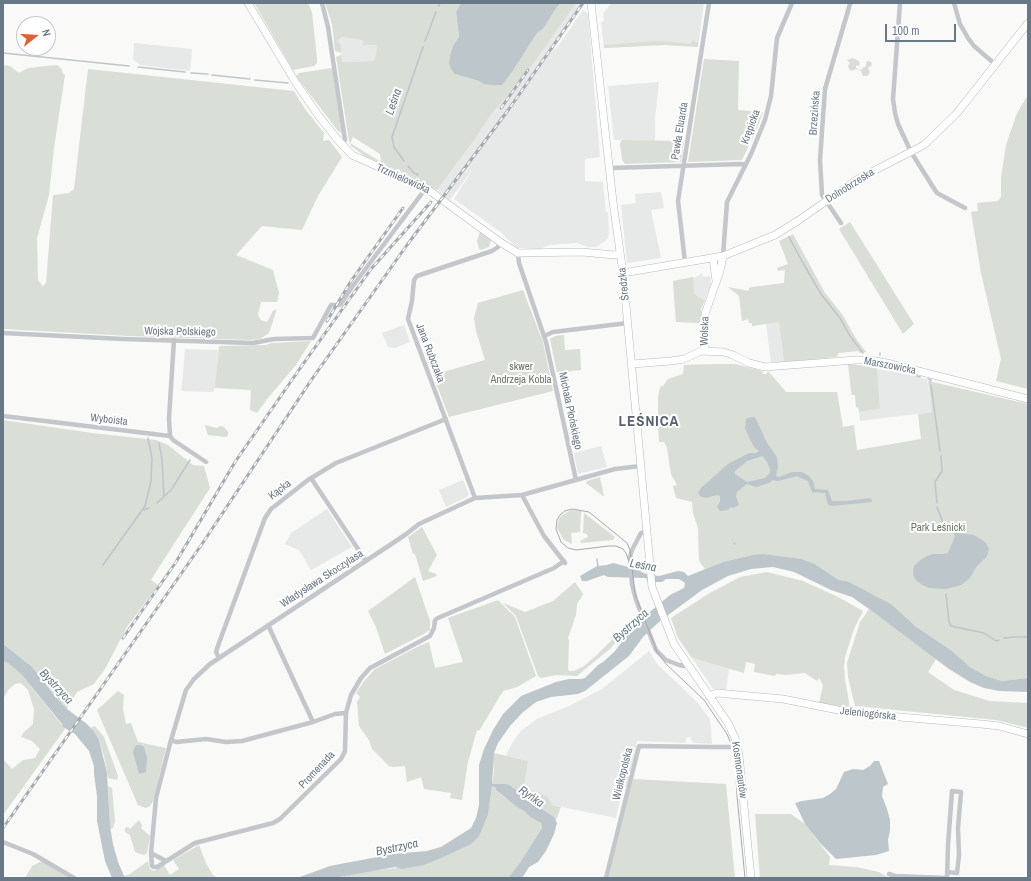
<!DOCTYPE html>
<meta charset="utf-8">
<style>
body{margin:0}
#map{position:relative;width:1031px;height:881px;overflow:hidden;background:#f9f9f7;font-family:"Archivo Narrow",sans-serif}
canvas{display:block}
.frame{position:absolute;inset:0;border:4px solid #697887;pointer-events:none}
.north{position:absolute;left:16px;top:16px;width:40px;height:40px;box-sizing:border-box;background:#fff;border:1px solid #c3c9cf;border-radius:50%;rotate:73deg;font-size:11px;font-weight:700;line-height:16px;text-align:center;color:#697887}
.north::after{content:'';display:block;margin:auto;width:14px;height:18px;background:#de6333;clip-path:polygon(50% 0,100% 100%,50% 72%,0 100%)}
.scale{position:absolute;left:885px;top:24px;width:71px;height:18px;box-sizing:border-box;border:2px solid #697887;border-top:0;padding-left:5px;font-size:12px;line-height:14px;white-space:nowrap;color:#697887;-webkit-text-stroke:3px #fff;paint-order:stroke}
</style>
<div id="map">
<canvas width="1031" height="881"></canvas>
<div class="frame"></div>
<div class="north">N</div>
<div class="scale">100 m</div>
</div>
<script>
const ctx = document.querySelector('canvas').getContext('2d');
ctx.lineJoin = 'round';
function paint(path, color) {
  ctx.fillStyle = color;
  ctx.fill(path, 'evenodd');
}
function poly(rows) {
  const path = new Path2D();
  for (const r of rows) {
    path.moveTo(r[0], r[1]);
    for (let i = 2; i < r.length; i += 2) path.lineTo(r[i], r[i + 1]);
  }
  return path;
}
function stroke(path, color, width, dash) {
  ctx.strokeStyle = color;
  ctx.lineWidth = width;
  ctx.lineCap = dash ? 'butt' : 'round';
  ctx.setLineDash(dash || []);
  ctx.stroke(path);
}
function drawText(font, color, halo, rows, align = 'center') {
  ctx.font = font + ' "Archivo Narrow",sans-serif';
  ctx.lineWidth = 4;
  ctx.setLineDash([]);
  ctx.textBaseline = 'middle';
  ctx.strokeStyle = halo;
  ctx.fillStyle = color;
  for (const [text, x, y, turn = 0] of rows) {
    ctx.save();
    ctx.translate(x, y);
    ctx.rotate((+turn || 0) * Math.PI / 180);
    ctx.textAlign = isNaN(turn) ? turn : align;
    if (halo) ctx.strokeText(text, 0, 0);
    ctx.fillText(text, 0, 0);
    ctx.restore();
  }
}
paint(poly([
 [576,3,585,3,554,48,556,49,583,10,588,14,600,157,585,159,585,181,603,182,606,212,608,212,609,232,608,238,604,242,596,247,588,247,577,243,549,245,540,249,518,248,506,238,502,233,454,199,473,169,450,200,437,190,475,139,490,116,510,92],
 [611,3,704,3,698,47,664,45,604,48,601,22,604,21,603,14],
 [340,37,361,40,364,42,363,45,377,44,376,61,341,62,341,45,338,41],
 [134,43,192,49,190,71,140,65,133,59],
 [659,82,655,119,655,141,614,140,608,86],
 [661,192,664,208,651,210,661,258,627,263,621,205,636,203,635,194],
 [702,273,703,277,710,276,711,285,701,309,701,323,676,322,673,281,696,277],
 [779,321,784,362,771,362,766,324],
 [404,325,410,342,395,348,388,347,382,333],
 [185,349,218,350,216,386,213,392,181,391,182,384],
 [877,367,927,379,932,412,860,421,859,412,880,409],
 [601,446,607,467,578,474,574,453],
 [463,480,469,494,467,497,446,507,439,490],
 [327,509,352,547,311,570,299,550,285,544,291,533],
 [649,651,657,664,696,701,710,719,712,744,693,743,690,737,687,737,685,743,637,741,627,787,623,786,616,818,552,805,548,797,539,792,524,788,528,761,506,756,512,743,521,731,537,719,569,706,602,689],
 [692,658,729,669,726,690,713,689]
]), '#e7e8e8');
paint(poly([
 [254,3,308,3,312,12,317,59,317,63,314,66,293,70],
 [325,3,461,3,456,12,459,38,453,46,456,74,479,81,484,84,514,69,537,33,543,29,557,7,561,3,576,3,530,68,528,68,510,92,490,116,475,139,437,190,408,175,365,156,351,146,349,141,336,57,341,55,342,62,375,61,377,45,362,45,364,42,361,40,341,37,338,41,341,45,341,53,335,51,332,24],
 [353,137,380,154,381,162,350,143],
 [693,40,698,43,698,47,664,45,604,48,604,45,661,41,690,44],
 [853,58,859,61,860,65,856,66,856,68,860,70,866,66,866,62,869,61,871,62,872,65,868,68,870,72,868,76,863,76,861,71,856,69,852,71,849,69,848,66,850,63,847,60],
 [704,59,739,61,738,110,763,112,756,131,742,160,688,162],
 [3,65,10,66,19,73,28,68,57,65,62,69,62,72,65,75,54,148,49,195,37,238,38,280,43,286,46,283,53,195,69,193,74,189,88,69,294,91,305,109,324,133,323,141,329,140,342,157,318,196,302,230,262,226,236,255,273,270,279,293,277,302,261,302,258,315,261,320,267,322,273,311,277,309,269,333,260,339,251,340,129,336,3,329],
 [332,68,342,133,338,131,296,76,299,73],
 [1028,95,1028,389,996,381,1001,359,981,273,971,212,978,211,977,203,998,201,1001,197,1001,177,1006,145,1017,113],
 [622,140,684,141,681,162,625,164,622,160,620,143],
 [850,222,914,324,903,334,839,229],
 [480,231,491,240,489,247,481,250,479,249,477,241],
 [793,234,825,293,842,314,855,337,866,352,860,353,858,351,839,353,836,357,784,362,779,322,752,326,752,323,749,323,748,319,742,321,739,296,728,287,749,291,749,288,752,287,784,283,785,270,778,271,777,268,788,264,779,241],
 [693,277,694,293,696,296,705,300,701,309,701,323,676,322,673,281],
 [523,290,543,342,553,391,449,417,433,375,485,360,476,331,474,318,478,303],
 [564,335,565,350,580,349,581,370,557,373,550,339,555,336],
 [311,341,296,365,268,398,257,413,250,410,251,390,215,388,219,346,266,345,272,343],
 [715,364,735,364,762,371,763,374,767,374,767,372,769,372,786,392,837,392,843,427,854,425,857,450,921,439,918,414,932,412,928,381,1028,404,1028,678,1002,681,986,676,970,667,952,651,915,626,847,581,839,580,815,564,752,555,723,562,705,569,699,561,698,528,693,513,692,502,676,498,673,486,677,485,671,474,667,448,664,442,659,442,658,426,661,423,661,420,658,418,658,397,660,387,663,386,668,379,683,374,684,365],
 [848,364,877,367,880,409,859,412,858,407,856,408,855,395,852,395,851,391],
 [3,420,92,433,156,440,168,445,193,465,204,466,210,488,154,575,151,580,158,585,127,627,105,669,94,684,77,692,67,709,52,693,31,666,3,644],
 [205,425,217,428,220,426,224,427,228,432,228,435,227,437,208,435,205,426],
 [600,477,604,496,603,496,586,483,587,481],
 [571,510,581,511,580,532,571,533,572,544,564,540,557,528,559,519,561,516],
 [584,513,615,537,613,540,581,543,580,541,588,537,587,534,583,533],
 [422,527,437,555,428,571,436,574,437,576,423,581,415,554,413,554,408,537],
 [767,572,803,581,838,597,863,611,854,629,845,657,844,667,845,679,850,708,819,703,823,685,819,678,817,681,805,673,785,675,776,674,775,676,754,672,755,664,746,662,744,673,692,658,678,638,671,618,708,594,740,577],
 [415,577,430,621,430,630,422,635,385,654,376,627,368,611],
 [575,582,583,594,577,604,576,615,568,638,569,641,568,669,569,671,574,671,584,666,598,654,633,618,634,620,611,648,577,676,556,675,541,678,538,676,516,616,503,603,525,612,553,601],
 [498,600,515,617,536,676,517,687,503,691,479,731,477,730,468,762,462,800,450,798,451,793,424,789,421,777,407,782,405,766,393,767,389,766,372,749,369,740,359,726,357,702,360,697,356,693,364,681,375,669,419,646,429,642,435,668,463,662,448,618],
 [869,609,936,659,928,672,954,690,990,701,1028,703,1028,728,996,720,855,706,848,677,847,663,860,622],
 [3,661,8,663,22,675,65,729,3,815,3,759,12,769,23,760,35,758,40,749,32,741,21,737,23,733,33,724,34,709,28,690,21,683,15,684,9,689,3,699],
 [118,691,124,695,123,709,126,724,131,723,138,742,166,748,153,801,150,806,146,808,138,805,97,710],
 [95,726,104,737,118,776,117,780,108,778,104,756,99,740,90,728],
 [494,753,528,761,524,788,539,792,548,797,552,805,561,807,556,820,549,813,506,784,492,784,494,771,493,759],
 [633,779,726,784,735,878,608,878],
 [108,786,112,788,115,821,113,828,110,829],
 [492,786,495,787,496,790,504,797,524,811,530,817,541,823,542,828,520,864,508,878,334,878,369,871,424,865,439,859,483,826,488,815],
 [755,814,791,814,805,824,830,857,829,865,856,867,879,872,889,878,760,878],
 [139,820,142,825,141,828,150,836,147,853,144,855,135,852,130,835,125,832,125,828,128,827,130,829],
 [199,845,206,863,213,875,217,878,125,878,124,876,130,874,148,861,150,869,154,871,164,865,170,875,179,869,173,860],
 [40,862,43,862,70,878,25,878,32,866]
]), '#d9ded6');
paint(poly([
 [461,3,561,3,557,7,543,29,537,33,514,69,502,85,493,85,484,84,479,81,455,74,451,69,449,63,450,56,453,46,459,37,456,12],
 [751,417,754,417,756,419,767,443,777,457,778,467,776,476,779,477,792,472,802,472,809,476,813,481,815,489,828,490,832,501,846,501,871,498,872,502,832,506,828,505,825,493,812,492,808,481,797,476,778,481,773,480,769,483,756,487,747,484,737,492,736,496,739,505,733,508,730,507,728,510,720,511,717,507,720,502,720,496,717,495,706,498,700,496,698,493,701,488,728,464,749,453,756,453,759,451,754,447,745,429,746,419],
 [763,456,768,464,770,470,769,474,765,478,747,482,735,474,735,471,747,461],
 [943,523,946,524,959,533,974,535,986,543,989,549,987,556,977,566,969,579,961,585,946,589,929,588,921,584,916,580,913,575,913,571,914,566,919,561,927,556,933,554,944,554,948,553,955,536,953,532],
 [763,554,801,559,815,564,839,580,847,581,892,605,915,626,952,651,970,667,986,676,1002,681,1028,678,1028,692,999,691,984,688,970,682,949,669,869,609,852,597,831,590,794,572,773,567,751,569,728,576,702,590,660,621,643,637,629,656,585,691,578,694,551,697,536,702,522,713,510,726,498,743,494,753,492,784,506,784,509,785,554,817,557,823,554,834,546,851,538,862,529,867,522,878,508,878,520,863,542,828,541,823,530,817,524,811,517,807,496,790,495,787,492,786,488,815,479,836,471,844,439,859,424,865,402,869,395,867,334,878,297,878,330,866,393,854,427,851,441,847,471,828,476,818,479,805,479,765,484,749,493,730,503,714,521,696,556,682,569,679,581,679,585,678,598,665,603,662,614,652,638,622,670,595,684,588,685,584,685,583,679,579,666,579,662,582,648,582,646,578,608,577,604,575,587,581,582,581,580,576,597,566,607,565,613,563,636,569,646,574,659,576,678,571,684,572,688,576,723,562,752,555],
 [3,644,31,666,39,675,52,693,67,709,87,724,94,732,99,740,107,773,110,826,113,844,118,862,125,878,112,878,105,861,97,821,97,796,94,774,94,766,89,751,75,734,63,727,62,724,22,675,8,663,3,661],
 [137,745,141,745,144,747,147,758,146,772,139,774,133,752,134,748],
 [874,761,879,761,888,784,883,787,882,796,887,809,890,820,890,830,888,840,889,851,876,855,836,859,820,843,805,824,795,803,802,801,823,798,830,794,836,789,844,772,853,769,863,770,870,766]
]), '#bcc6cb');
stroke(poly([
 [439,6,440,3],
 [425,41,436,12],
 [3,53,129,66],
 [138,67,185,72],
 [191,73,208,74],
 [212,75,250,79],
 [255,80,288,83],
 [404,161,394,147,392,137,423,47],
 [408,166,414,173,418,175],
 [789,237,803,263,821,294,840,318,850,336,863,353],
 [880,353,880,355],
 [881,365,883,367,895,370],
 [902,371,920,377],
 [928,379,931,380,930,382],
 [931,385,940,451],
 [159,443,162,459,164,496],
 [157,503,171,490,190,460],
 [937,503,935,482,942,471,941,456],
 [937,507,943,523],
 [143,510,149,508],
 [734,543,735,544],
 [597,559,598,567],
 [103,565,145,506,151,481,152,458,148,438],
 [946,594,949,622,951,626,984,633,996,641,999,640],
 [1004,638,1014,637,1028,637]
]), '#bcc6cb', 1.5);
const secondary = poly([
 [248,3,296,83,318,115,338,140,352,155,426,188,500,242,518,253,582,252,614,255,620,254],
 [591,3,613,202,623,273,652,587,674,644,728,723,735,738,739,755,751,878],
 [713,258,716,281],
 [623,273,723,256,775,235,799,220,858,179,924,145,957,113,1028,23],
 [705,351,705,314,720,271,723,256],
 [632,364,671,361,684,359,701,351,724,352,733,355,749,363,765,367,856,360,869,360,887,363,1028,399],
 [709,696,717,693,783,699,853,713,981,724,999,726,1028,734]
]);
stroke(secondary, '#b5babf', 8);
stroke(poly([
 [322,3,328,27,345,140,341,144],
 [900,3,893,99,895,113,898,124,911,152,933,187,937,193,965,208],
 [954,3,960,24,968,38,974,46,996,65],
 [610,168,741,164,745,165],
 [841,223,822,195,820,160,825,89,850,4],
 [518,253,519,263,546,342,576,480],
 [723,256,727,202,751,154,765,120,771,96,777,38,792,3],
 [685,262,678,201,709,3],
 [3,333,123,339,253,343,274,339,313,338,331,305,340,305,352,287,426,188],
 [544,336,553,332,628,323],
 [3,416,170,436,173,440,206,462],
 [170,436,169,418,174,340],
 [311,478,366,561],
 [522,495,544,536,565,563],
 [475,498,408,319,412,301,414,280,417,276,492,251,498,247,500,242],
 [646,532,641,533,632,550,630,557,632,584,636,600,656,650,666,660,679,665,685,666,687,664],
 [564,561,554,568,438,618,435,620,434,628,430,636,370,668,361,678,351,695,346,713,345,751,341,759,280,819,273,823,195,843,157,867,154,867,152,866,151,853,156,798,171,740,186,690,194,679,210,664,405,535,419,524,475,498,522,495,615,469,641,466],
 [268,625,313,722],
 [219,658,216,652,219,643,265,518,271,509,308,480,336,463,446,419],
 [171,740,176,742,206,739,226,742,242,741,313,722,335,714,346,713],
 [3,842,33,854,74,878],
 [151,853,166,861],
 [889,874,895,876,947,878],
 [606,878,639,746,712,747,730,747,737,745],
 [947,878,948,845,952,791,961,792,958,828,959,855,957,873,947,872]
]), '#c3c6ca', 4.5);
stroke(secondary, '#fff', 7);
stroke(poly([
 [629,562,626,553,623,549,616,546,609,546,576,550,568,548,561,542,556,529,557,520,560,515,565,511,572,509,589,512,627,543,630,550,635,594,657,652,666,664,704,700,727,734,732,746,735,758,737,796,745,878]
]), '#a4aab0', 1);
const rail = poly([
 [501,108,528,70],
 [327,321,351,281,403,208],
 [123,638,176,562,235,462,301,367,371,269,431,202],
 [3,828,202,544,312,379,407,245,509,109,583,3]
]);
stroke(rail, '#a4aab0', 3);
stroke(rail, '#fff', 1.5, [4.5]);
drawText('11px', '#697887', '#fff', [
 ["Brzezińska",815,113,-86],
 ["Krępicka",751,127,-70],
 ["Pawła Eluarda",680,131,-81],
 ["Trzmielowicka",403,179,24],
 ["Dolnobrzeska",850,186,-32],
 ["Średzka",624,284,-96],
 ["Wolska",705,331,-88],
 ["Wojska Polskiego",180,332,1],
 ["Jana Rubczaka",430,353,69],
 ["Marszowicka",890,366,11],
 ["Michała Płońskiego",570,411,78],
 ["Wyboista",109,420,7],
 ["Kącka",280,490,-38],
 ["Władysława Skoczylasa",322,579,-33],
 ["Jeleniogórska",868,714,6],
 ["Promenada",317,770,-47],
 ["Kosmonautów",739,770,82],
 ["Wielkopolska",623,774,-76]
]);
drawText('11px', '#677964', '#fff', [
 ["skwer",521,367],
 ["Andrzeja Kobla",521,380],
 ["Park Leśnicki",938,528]
]);
drawText('italic 12px', '#657982', '#fff', [
 ["Leśna",394,102,-71],
 ["Leśna",643,566,10],
 ["Bystrzyca",631,626,-42],
 ["Bystrzyca",56,687,47],
 ["Ryńka",531,797,35],
 ["Bystrzyca",397,848,-12]
]);
ctx.letterSpacing = '1px';
drawText('bold 15px', '#57626c', '#fff', [
 ["LEŚNICA",649,422]
]);
ctx.letterSpacing = '0px';
</script>
